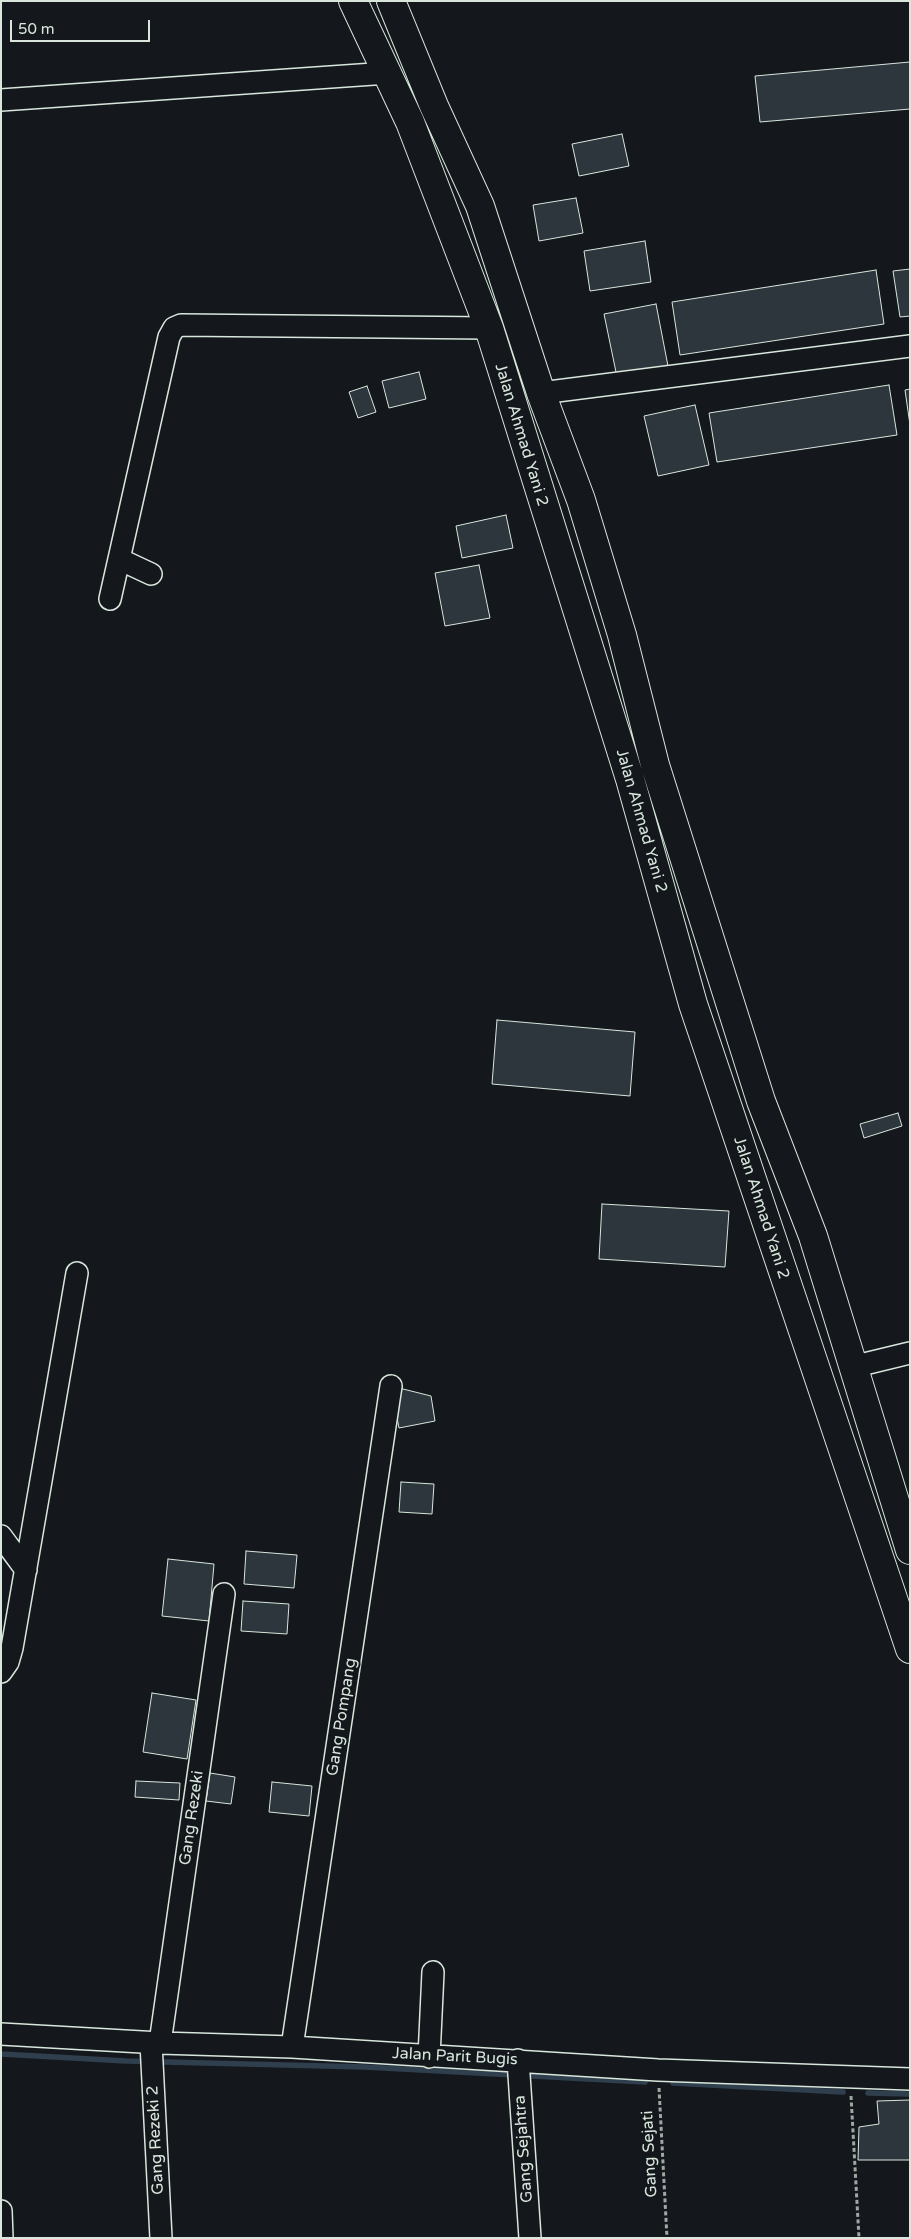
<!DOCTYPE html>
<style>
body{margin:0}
#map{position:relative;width:911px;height:2239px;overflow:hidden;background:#14181c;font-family:"Varela Round",sans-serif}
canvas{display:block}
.frame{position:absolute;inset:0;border:2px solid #d8e6dc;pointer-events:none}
.scale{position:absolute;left:10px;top:20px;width:140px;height:22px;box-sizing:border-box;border:2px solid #d8e6dc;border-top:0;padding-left:6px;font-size:15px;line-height:18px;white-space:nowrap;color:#d8e6dc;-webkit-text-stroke:4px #14181c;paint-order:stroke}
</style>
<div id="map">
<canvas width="911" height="2239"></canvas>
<div class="frame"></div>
<div class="scale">50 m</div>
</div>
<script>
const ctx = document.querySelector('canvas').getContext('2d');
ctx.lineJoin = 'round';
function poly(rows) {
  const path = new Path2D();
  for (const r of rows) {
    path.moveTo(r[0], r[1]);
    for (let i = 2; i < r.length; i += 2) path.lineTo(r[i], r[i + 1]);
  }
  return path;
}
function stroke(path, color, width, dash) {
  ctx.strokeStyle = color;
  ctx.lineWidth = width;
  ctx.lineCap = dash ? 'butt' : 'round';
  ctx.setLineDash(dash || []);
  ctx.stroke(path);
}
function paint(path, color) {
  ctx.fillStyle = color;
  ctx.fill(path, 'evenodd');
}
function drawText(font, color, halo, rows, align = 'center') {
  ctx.font = font + ' "Varela Round",sans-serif';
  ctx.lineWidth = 4;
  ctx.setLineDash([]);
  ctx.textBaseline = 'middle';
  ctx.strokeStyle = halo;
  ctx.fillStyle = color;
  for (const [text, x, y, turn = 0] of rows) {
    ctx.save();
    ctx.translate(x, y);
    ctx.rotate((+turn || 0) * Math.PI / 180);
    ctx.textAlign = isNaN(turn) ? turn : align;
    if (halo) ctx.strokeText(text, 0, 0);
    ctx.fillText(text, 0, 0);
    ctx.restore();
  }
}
stroke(poly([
 [1,2054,126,2061,365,2067,645,2082],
 [673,2083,843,2092],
 [868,2093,910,2094]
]), '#2f3f4d', 5.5);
const building = poly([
 [910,62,910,109,760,122,755,76,910,62],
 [622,134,629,166,579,176,572,144,622,134],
 [576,198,583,233,539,241,533,205,576,198],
 [645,241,651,282,590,291,584,251,645,241],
 [910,269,910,316,900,317,893,271,910,269],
 [876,270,884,324,680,355,672,302,876,270],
 [656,304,668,366,617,377,604,314,656,304],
 [419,372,426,399,389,408,382,381,419,372],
 [889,385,897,435,717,462,709,413,889,385],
 [367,386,376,412,358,418,349,392,367,386],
 [910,389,910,425,905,390,910,389],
 [695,405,709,465,658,476,644,416,695,405],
 [506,515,513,548,462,558,456,526,506,515],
 [479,565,490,618,445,626,435,573,479,565],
 [497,1020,635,1032,630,1096,492,1084,497,1020],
 [898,1113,902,1126,864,1138,860,1124,898,1113],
 [602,1204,729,1211,725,1267,599,1259,602,1204],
 [391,1386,431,1396,435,1421,399,1428,391,1386],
 [401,1482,434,1484,432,1514,399,1512,401,1482],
 [246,1551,297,1555,294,1588,244,1584,246,1551],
 [168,1559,214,1564,209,1621,162,1616,168,1559],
 [243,1601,289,1604,287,1634,241,1631,243,1601],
 [152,1693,196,1700,187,1759,143,1752,152,1693],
 [210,1773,235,1777,231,1804,206,1801,210,1773],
 [136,1781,180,1783,179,1800,135,1797,136,1781],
 [272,1782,312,1786,309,1816,269,1812,272,1782],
 [910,2100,910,2160,858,2160,859,2127,879,2124,877,2101,910,2100]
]);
paint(building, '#2c363c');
stroke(building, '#d8e6dc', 1);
const minor = poly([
 [1,100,388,73],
 [541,393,910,346],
 [119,559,151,574],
 [110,599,169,337,174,328,181,325,489,328],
 [852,1367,910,1353],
 [1,1536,26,1570],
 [1,1672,8,1662,12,1648,77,1273],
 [1,2034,160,2043,292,2047,658,2070,910,2079],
 [151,2043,161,2238],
 [160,2043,224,1594],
 [292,2047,391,1386],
 [429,2057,433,1972],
 [518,2060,530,2238],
 [1,2211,2,2238]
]);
const highway = poly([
 [353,1,410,122,489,328,630,779,693,1004,910,1649],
 [391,1,434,106,480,206,541,393,581,500,622,635,655,765,719,968,761,1101,813,1236,910,1550]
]);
stroke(minor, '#d8e6dc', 24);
stroke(highway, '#d8e6dc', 30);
stroke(poly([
 [659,2088,667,2238],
 [851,2096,859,2238]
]), '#9da8a2', 3, [4, 2.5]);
stroke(minor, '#14181c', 21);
stroke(highway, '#14181c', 28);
drawText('16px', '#d8e6dc', '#14181c', [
 ["Jalan Ahmad Yani 2",521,435,73],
 ["Jalan Ahmad Yani 2",641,821,74],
 ["Jalan Ahmad Yani 2",761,1208,72],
 ["Gang Pompang",342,1717,-81],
 ["Gang Rezeki",192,1818,-82],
 ["Jalan Parit Bugis",455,2057,3],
 ["Gang Rezeki 2",156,2140,-93],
 ["Gang Sejahtra",524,2149,-94],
 ["Gang Sejati",650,2154,-93]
]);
</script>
